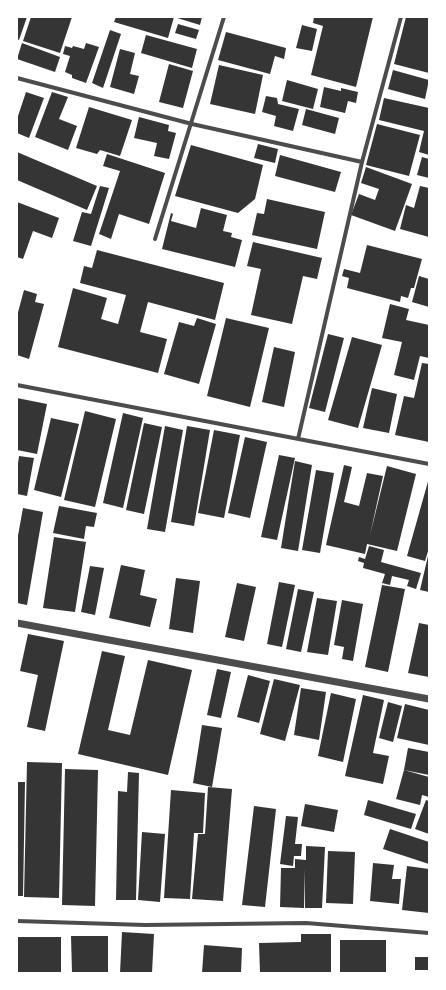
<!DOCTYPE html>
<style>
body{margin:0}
#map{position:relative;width:446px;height:990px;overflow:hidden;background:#fff;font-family:Ubuntu,sans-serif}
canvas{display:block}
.frame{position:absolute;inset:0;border:18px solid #fff;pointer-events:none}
</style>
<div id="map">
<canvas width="446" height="990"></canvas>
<div class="frame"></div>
</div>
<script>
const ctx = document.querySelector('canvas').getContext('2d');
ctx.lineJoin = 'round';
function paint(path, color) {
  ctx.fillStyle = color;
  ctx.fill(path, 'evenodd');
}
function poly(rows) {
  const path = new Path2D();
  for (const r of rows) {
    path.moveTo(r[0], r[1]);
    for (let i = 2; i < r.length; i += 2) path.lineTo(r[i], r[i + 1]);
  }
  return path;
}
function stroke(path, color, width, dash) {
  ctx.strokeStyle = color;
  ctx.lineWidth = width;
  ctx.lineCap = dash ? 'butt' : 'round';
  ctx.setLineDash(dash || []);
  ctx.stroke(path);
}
paint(poly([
 [17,17,27,17,19,40,17,39],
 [31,17,72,17,60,53,23,41],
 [116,17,174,17,168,38,114,22],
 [174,17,202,17,200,25],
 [314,17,373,17,356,87,311,75,323,26,313,23],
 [406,17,429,17,429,73,394,64],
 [178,24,199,30,196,39,175,33],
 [302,25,317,29,312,51,296,48],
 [110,30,121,34,103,88,92,83],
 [226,32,286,48,284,59,275,56,270,74,218,60],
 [146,35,197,49,192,68,141,53],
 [22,43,60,57,55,72,17,59],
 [86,43,99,47,86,83,72,78,72,75,65,72,70,56,63,54,65,46,72,48,73,46,84,49],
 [120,49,135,53,130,74,139,76,134,94,110,87],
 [169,64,193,71,183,108,159,102],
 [219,65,263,75,255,114,210,104],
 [393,70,429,80,425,99,388,89],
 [287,80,318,89,313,109,282,101],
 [324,87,341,91,341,88,358,92,356,103,348,101,345,113,320,107],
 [26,92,44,98,29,138,17,133,17,119],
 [52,92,68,97,59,119,77,126,68,150,35,137],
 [266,96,277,98,278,104,299,109,293,131,274,126,276,116,262,112],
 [384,98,429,108,429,155,419,152,424,131,379,120],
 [89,107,132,120,120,156,100,150,97,154,76,148],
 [306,109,339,118,335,134,302,125],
 [139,117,169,125,168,131,176,133,169,159,154,156,157,143,134,138],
 [377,124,420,135,409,176,366,165],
 [258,144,278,149,275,163,254,158],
 [191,145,263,165,255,199,238,213,175,196],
 [17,152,97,186,87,210,17,180],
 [107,154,165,173,149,224,119,214,111,239,99,234,120,171,103,166],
 [280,155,341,172,335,192,275,176],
 [422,157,429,159,429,178,417,175],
 [366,167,412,184,395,231,351,215,359,194,375,200,379,189,361,183],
 [100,186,109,188,91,246,73,241,82,212,91,214],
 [420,186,429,188,429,237,400,229,406,205,414,208],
 [267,199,325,212,317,249,252,235,257,213,264,214],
 [17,202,59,218,52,238,33,231,23,259,17,257],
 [201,208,227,215,223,231,232,233,231,237,242,240,235,267,162,249,171,213,173,214,171,221,196,228],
 [253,242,322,258,317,279,303,276,292,324,251,315,261,269,247,266],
 [367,245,422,259,414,288,411,288,408,298,401,296,400,302,347,288,349,278,342,276,344,269,360,273],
 [97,250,224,283,215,320,148,302,140,332,167,339,158,373,58,347,73,288,107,298,101,319,118,324,126,295,80,283,84,266,92,268],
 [419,276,429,279,429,307,412,302],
 [24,290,37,294,35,302,44,304,29,359,17,355,17,316],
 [390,304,409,309,406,320,429,325,429,358,420,356,414,380,394,375,402,342,382,338],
 [197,318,216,324,199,384,164,374,179,322,194,326],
 [226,318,269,328,250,407,207,396],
 [328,334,344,338,325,412,309,408],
 [352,337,382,345,358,428,328,420],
 [274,347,295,352,284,407,262,402],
 [422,363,429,364,429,442,395,435,404,396,414,398],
 [372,388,397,394,389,433,363,428],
 [17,398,47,404,37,454,17,450],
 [85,411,116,419,95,507,64,500],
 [123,413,143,418,123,508,103,503],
 [51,418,79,424,61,497,34,490],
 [144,423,162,427,144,514,126,510],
 [165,426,183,430,165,532,147,529],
 [187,426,210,430,194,526,171,522],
 [214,430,240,435,224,518,198,513],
 [245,437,267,442,250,518,228,513],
 [279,455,295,458,277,540,261,537],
 [19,456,34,458,27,496,17,494,17,470],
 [295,461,312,465,298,551,281,548],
 [344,465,352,467,344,502,359,506,367,473,383,476,370,535,387,466,416,474,397,551,367,544,365,554,326,545],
 [316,470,334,473,320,553,302,550],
 [429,478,429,548,425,561,407,556],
 [59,506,97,513,94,527,86,526,84,539,53,533],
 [23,508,43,512,27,605,17,603,18,572,17,541],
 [54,537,86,542,75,612,43,608],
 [369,546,384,550,381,562,421,573,416,589,407,586,409,580,392,576,390,585,382,583,385,574,363,568,364,563,358,561,359,557,365,559],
 [428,556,429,556,429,592,420,590],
 [121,565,145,570,140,595,157,599,150,627,109,618],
 [90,566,104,568,95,615,81,612],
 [176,578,200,581,193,633,169,629],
 [279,582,295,585,282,647,267,644],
 [237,583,256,587,244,641,225,637],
 [382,585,405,589,388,672,365,667],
 [298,589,314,592,301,652,286,649],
 [317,598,337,601,328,655,307,652],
 [342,600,363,604,353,661,342,659,344,647,334,645],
 [419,623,429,625,429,677,408,673],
 [28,634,64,641,45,731,27,727,38,675,20,671],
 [102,651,125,656,108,730,130,735,148,660,192,670,168,775,78,754],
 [217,669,231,672,221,718,207,715],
 [248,675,270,681,259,723,237,717],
 [274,679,300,685,285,741,260,734],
 [301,688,326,692,319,740,294,735],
 [331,693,356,699,343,762,318,756],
 [363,695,384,700,373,753,389,756,383,784,345,776],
 [388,702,402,706,393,742,379,738],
 [405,704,429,710,429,745,397,738],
 [202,725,222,728,212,787,193,783],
 [408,748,429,752,429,775,404,770],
 [27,762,62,763,59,898,24,897],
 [65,769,98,770,95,906,62,905],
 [404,770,429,777,429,797,422,795,420,805,396,799],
 [128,772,139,773,136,900,116,900,118,791,127,792],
 [17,782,25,782,23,896,17,896],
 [208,787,232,789,223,901,192,899,198,834,205,834],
 [171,790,205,793,203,833,194,833,190,899,164,898],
 [368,800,416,814,411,829,364,815],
 [426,800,429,801,429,834,415,829],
 [305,804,338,810,334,832,301,826],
 [254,806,276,809,265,907,242,905],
 [286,816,298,817,295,844,302,844,301,856,294,856,293,866,280,864],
 [390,829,429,842,429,864,383,849],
 [142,832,165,834,160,902,138,900],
 [306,846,325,847,322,908,305,908,305,869,304,908,280,907,281,868,295,868,295,859,306,860],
 [328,851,355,852,353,904,326,903],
 [373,863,394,865,392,879,401,879,399,904,370,901],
 [407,866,429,869,429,913,402,910],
 [122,932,154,934,152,973,120,973],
 [301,934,331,934,331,973,260,973,259,943,301,942],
 [71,936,108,936,108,973,72,973],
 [17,937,61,937,61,973,17,973],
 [340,940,386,940,386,973,340,973],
 [204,945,242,948,241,973,202,973],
 [415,957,428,957,429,970,415,970]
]), '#353535');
stroke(poly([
 [17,78,192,124,362,162],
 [155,239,224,17],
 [17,385,429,464],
 [298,439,362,162,401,17],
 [17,921,145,925,306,923,429,933]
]), '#4c4c4c', 4);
stroke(poly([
 [17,623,429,699]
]), '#4c4c4c', 7);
</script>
